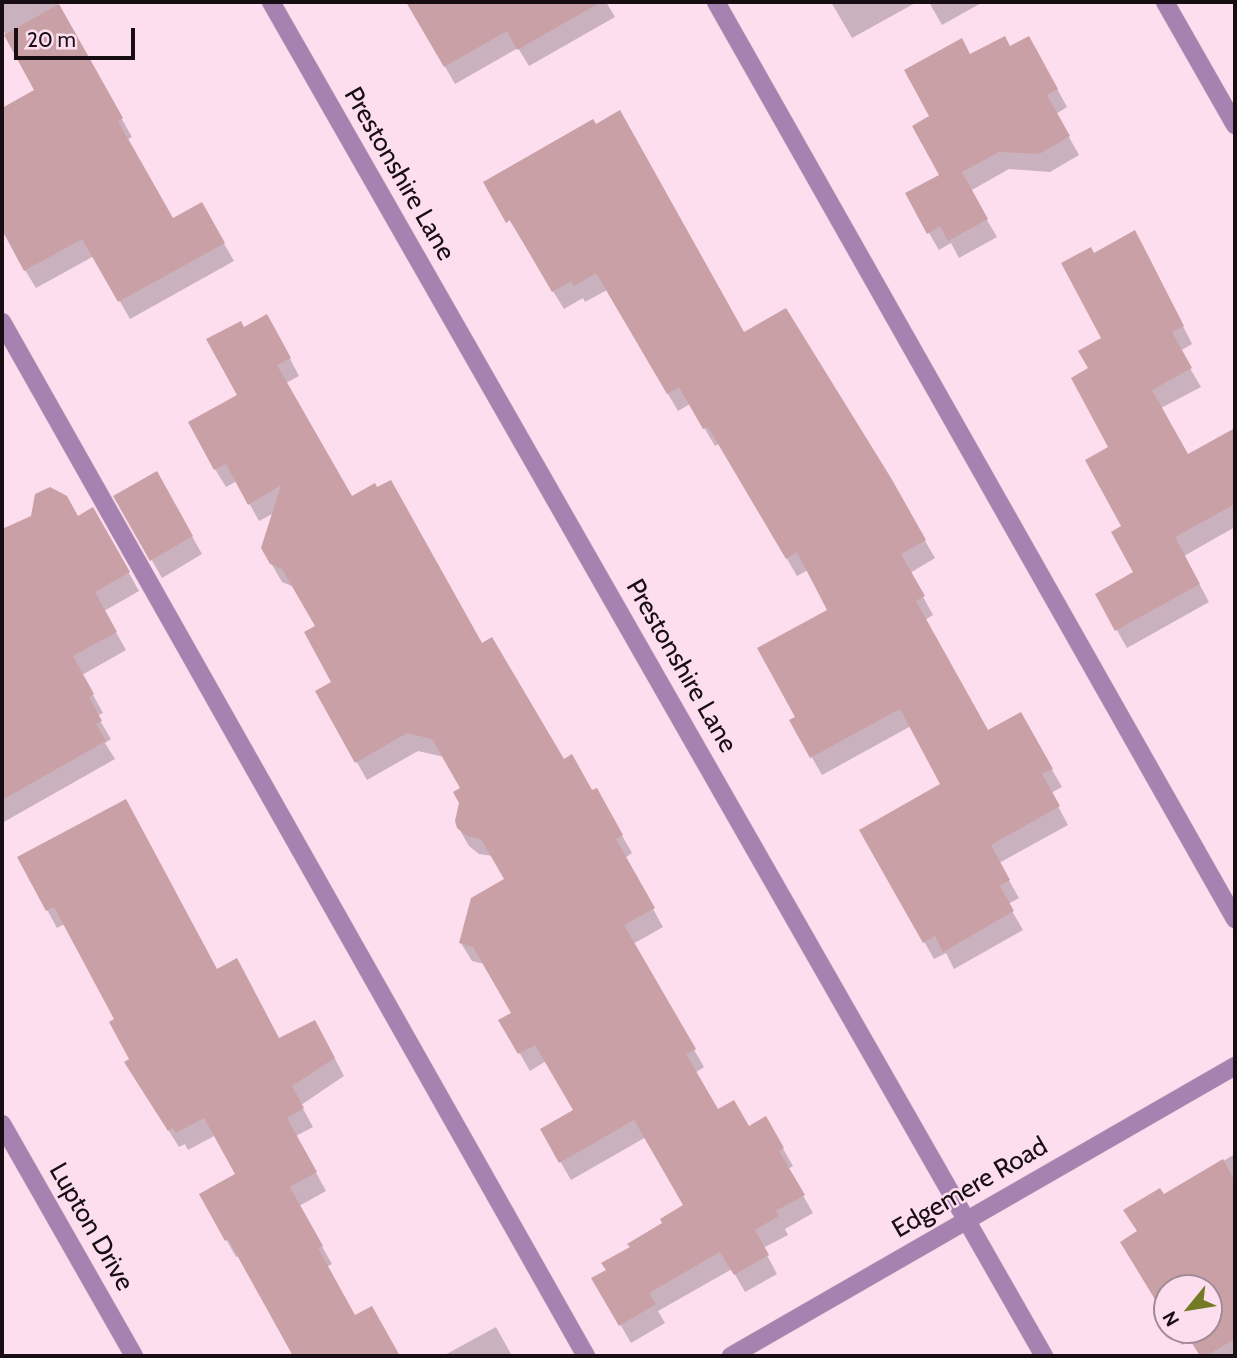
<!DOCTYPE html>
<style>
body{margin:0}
#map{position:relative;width:1237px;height:1358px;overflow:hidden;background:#fcdeee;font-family:Cabin,sans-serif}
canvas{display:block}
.frame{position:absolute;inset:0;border:4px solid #190d14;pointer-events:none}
.north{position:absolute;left:1153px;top:1274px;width:70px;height:70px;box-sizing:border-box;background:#fcdeee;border:2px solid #a18a97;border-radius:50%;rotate:240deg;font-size:19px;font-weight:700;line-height:28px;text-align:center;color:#190d14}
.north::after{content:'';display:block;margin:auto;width:24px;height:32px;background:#747a23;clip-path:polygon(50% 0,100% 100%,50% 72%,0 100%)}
.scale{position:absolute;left:14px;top:28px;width:121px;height:32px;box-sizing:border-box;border:4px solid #190d14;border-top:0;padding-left:9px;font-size:21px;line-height:24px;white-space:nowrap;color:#190d14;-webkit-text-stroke:5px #fcdeee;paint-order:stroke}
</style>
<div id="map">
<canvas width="1237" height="1358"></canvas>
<div class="frame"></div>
<div class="north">N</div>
<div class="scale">20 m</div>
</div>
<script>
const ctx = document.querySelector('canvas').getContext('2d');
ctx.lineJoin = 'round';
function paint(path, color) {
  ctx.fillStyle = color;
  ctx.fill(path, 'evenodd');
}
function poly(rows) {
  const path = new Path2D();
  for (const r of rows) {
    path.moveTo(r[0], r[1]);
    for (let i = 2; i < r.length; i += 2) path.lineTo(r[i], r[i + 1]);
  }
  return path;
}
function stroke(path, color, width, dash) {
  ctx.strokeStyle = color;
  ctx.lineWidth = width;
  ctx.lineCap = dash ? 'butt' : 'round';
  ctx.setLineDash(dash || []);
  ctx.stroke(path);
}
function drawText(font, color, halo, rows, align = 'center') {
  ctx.font = font + ' Cabin,sans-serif';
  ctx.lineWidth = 5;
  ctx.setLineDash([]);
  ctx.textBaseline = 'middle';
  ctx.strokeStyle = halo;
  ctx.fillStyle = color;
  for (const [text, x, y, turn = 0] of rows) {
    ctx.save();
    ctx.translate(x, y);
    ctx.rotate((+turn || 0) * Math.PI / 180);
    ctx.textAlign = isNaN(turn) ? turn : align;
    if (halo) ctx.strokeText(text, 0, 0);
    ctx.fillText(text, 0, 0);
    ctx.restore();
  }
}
paint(poly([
 [2,2,56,2,132,137,127,140,172,220,201,204,234,261,130,319,94,256,36,288,25,270,31,216,2,163,2,110,36,90,2,28],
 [408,2,606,2,615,17,529,66,518,48,455,84],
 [831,2,917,2,852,38],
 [929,2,983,2,942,25],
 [1029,38,1067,107,1056,114,1079,155,1050,172,1009,169,970,191,997,237,959,258,951,243,939,250,929,233,941,175,931,117,970,57,1010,48],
 [486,182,743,335,889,479,935,558,910,573,933,615,925,620,988,733,1020,714,1062,787,1051,793,1068,825,999,863,1019,898,1008,904,1023,930,954,969,946,953,934,959,861,831,943,785,911,726,822,775,791,721,797,718,829,611,808,570,797,576,720,443,715,446,690,404,678,411,607,290,585,302,583,298,564,309],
 [1145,250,1192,344,1180,351,1201,387,1161,408,1187,456,1228,434,1235,447,1235,527,1184,556,1209,602,1127,648,1097,595,1136,573,1124,527,1110,447,1090,369,1103,339,1093,255],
 [243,329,277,334,299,376,286,383,352,498,481,646,564,761,592,793,596,790,632,853,625,858,663,927,633,944,704,1067,695,1073,717,1112,749,1128,766,1119,793,1166,788,1169,813,1213,785,1229,788,1235,763,1248,777,1274,745,1292,732,1269,658,1311,665,1323,631,1343,594,1279,608,1271,686,1206,646,1137,571,1180,542,1130,575,1111,546,1061,530,1071,501,1021,514,1014,485,964,472,961,461,943,507,880,493,856,479,854,469,846,458,827,463,789,444,757,418,751,367,780,317,692,333,683,317,627,294,587,282,582,271,563,274,513,259,521,237,481,226,487,215,469,239,396],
 [157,474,202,554,162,578,116,497],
 [93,509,139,591,104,611,126,650,82,675,103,713,97,716,111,739,105,743,115,759,2,823,2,531,32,517,78,518],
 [19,858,217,971,279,1040,325,1040,344,1076,301,1105,313,1127,296,1136,326,1191,299,1206,332,1264,326,1267,354,1317,371,1308,398,1356,293,1356,239,1256,236,1257,201,1195,238,1174,216,1135,188,1150,185,1144,179,1147,137,1080,116,1020,65,924,57,928],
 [1235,1154,1235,1356,1203,1356,1187,1330,1209,1330,1209,1288,1167,1288,1167,1297,1139,1232,1163,1197],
 [496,1327,512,1356,443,1356]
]), '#0003');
paint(poly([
 [406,2,601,2,517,50,507,31,444,67],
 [59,4,123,118,118,121,173,218,202,202,225,243,118,302,82,239,24,271,2,230,2,108,34,90,4,35],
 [1005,36,1010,46,1029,36,1058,89,1047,95,1070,136,1039,154,999,152,962,172,988,219,948,241,940,226,927,234,905,193,939,175,912,126,929,116,904,70,962,38,970,54],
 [620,110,744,332,786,308,891,478,926,540,901,554,925,596,916,601,988,730,1021,712,1053,769,1042,774,1060,806,991,845,1010,880,1000,886,1014,911,943,952,935,936,923,943,859,830,940,784,900,709,810,758,789,720,795,717,757,648,827,610,797,552,786,559,708,427,703,429,679,387,667,394,596,273,574,286,571,281,552,292,510,220,506,223,483,182,593,119,596,124],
 [1135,230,1184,326,1172,332,1192,368,1152,390,1188,454,1235,428,1235,504,1175,537,1200,584,1115,631,1095,594,1133,572,1111,532,1121,526,1085,460,1108,447,1071,378,1088,368,1078,351,1101,338,1061,263,1091,247,1094,253],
 [267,314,291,358,277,365,352,496,375,483,377,487,391,480,482,643,492,637,564,759,572,754,592,790,597,788,623,835,616,839,655,908,624,925,696,1049,686,1054,718,1109,734,1100,749,1126,766,1116,784,1148,779,1151,805,1195,776,1211,779,1216,755,1230,769,1255,734,1275,720,1252,649,1293,656,1304,619,1326,591,1278,606,1270,601,1263,630,1247,627,1244,662,1223,660,1219,683,1205,634,1120,559,1163,540,1129,573,1110,535,1045,518,1054,498,1020,511,1013,473,947,459,943,471,898,504,879,481,839,467,836,457,828,455,821,459,803,453,792,460,788,432,739,407,733,355,763,315,691,331,682,304,632,315,626,282,569,270,564,261,548,281,485,248,505,226,464,214,470,188,422,237,395,206,339,241,321,244,327],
 [157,471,193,536,150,561,113,496],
 [50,487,67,496,78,516,93,507,130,572,95,592,117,632,73,656,94,694,89,697,102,721,96,724,106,741,2,800,2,529,31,516,35,494],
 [126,799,217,969,237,958,279,1038,315,1020,335,1058,292,1086,304,1108,287,1118,317,1172,290,1187,323,1246,318,1248,355,1315,372,1306,400,1356,293,1356,228,1239,225,1241,199,1194,235,1174,204,1118,176,1133,173,1128,168,1131,124,1062,129,1059,109,1022,114,1019,54,907,46,911,17,857],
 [1223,1159,1235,1181,1235,1339,1206,1356,1200,1356,1190,1340,1182,1345,1173,1330,1209,1330,1209,1288,1167,1288,1167,1319,1120,1242,1137,1231,1123,1210,1160,1188,1164,1194]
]), '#c9a0a5');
const minor = poly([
 [271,2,1044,1356],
 [716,2,1235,919],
 [1165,2,1235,125],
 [2,322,586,1356],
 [2,1124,134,1356],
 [731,1356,1235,1066]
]);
stroke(minor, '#d8bdcb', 19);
stroke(minor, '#a582af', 18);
drawText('26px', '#190d14', '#fcdeee', [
 ["Prestonshire Lane",399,174,60],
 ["Prestonshire Lane",681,666,60],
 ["Edgemere Road",970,1188,-30],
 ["Lupton Drive",91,1227,60]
]);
</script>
